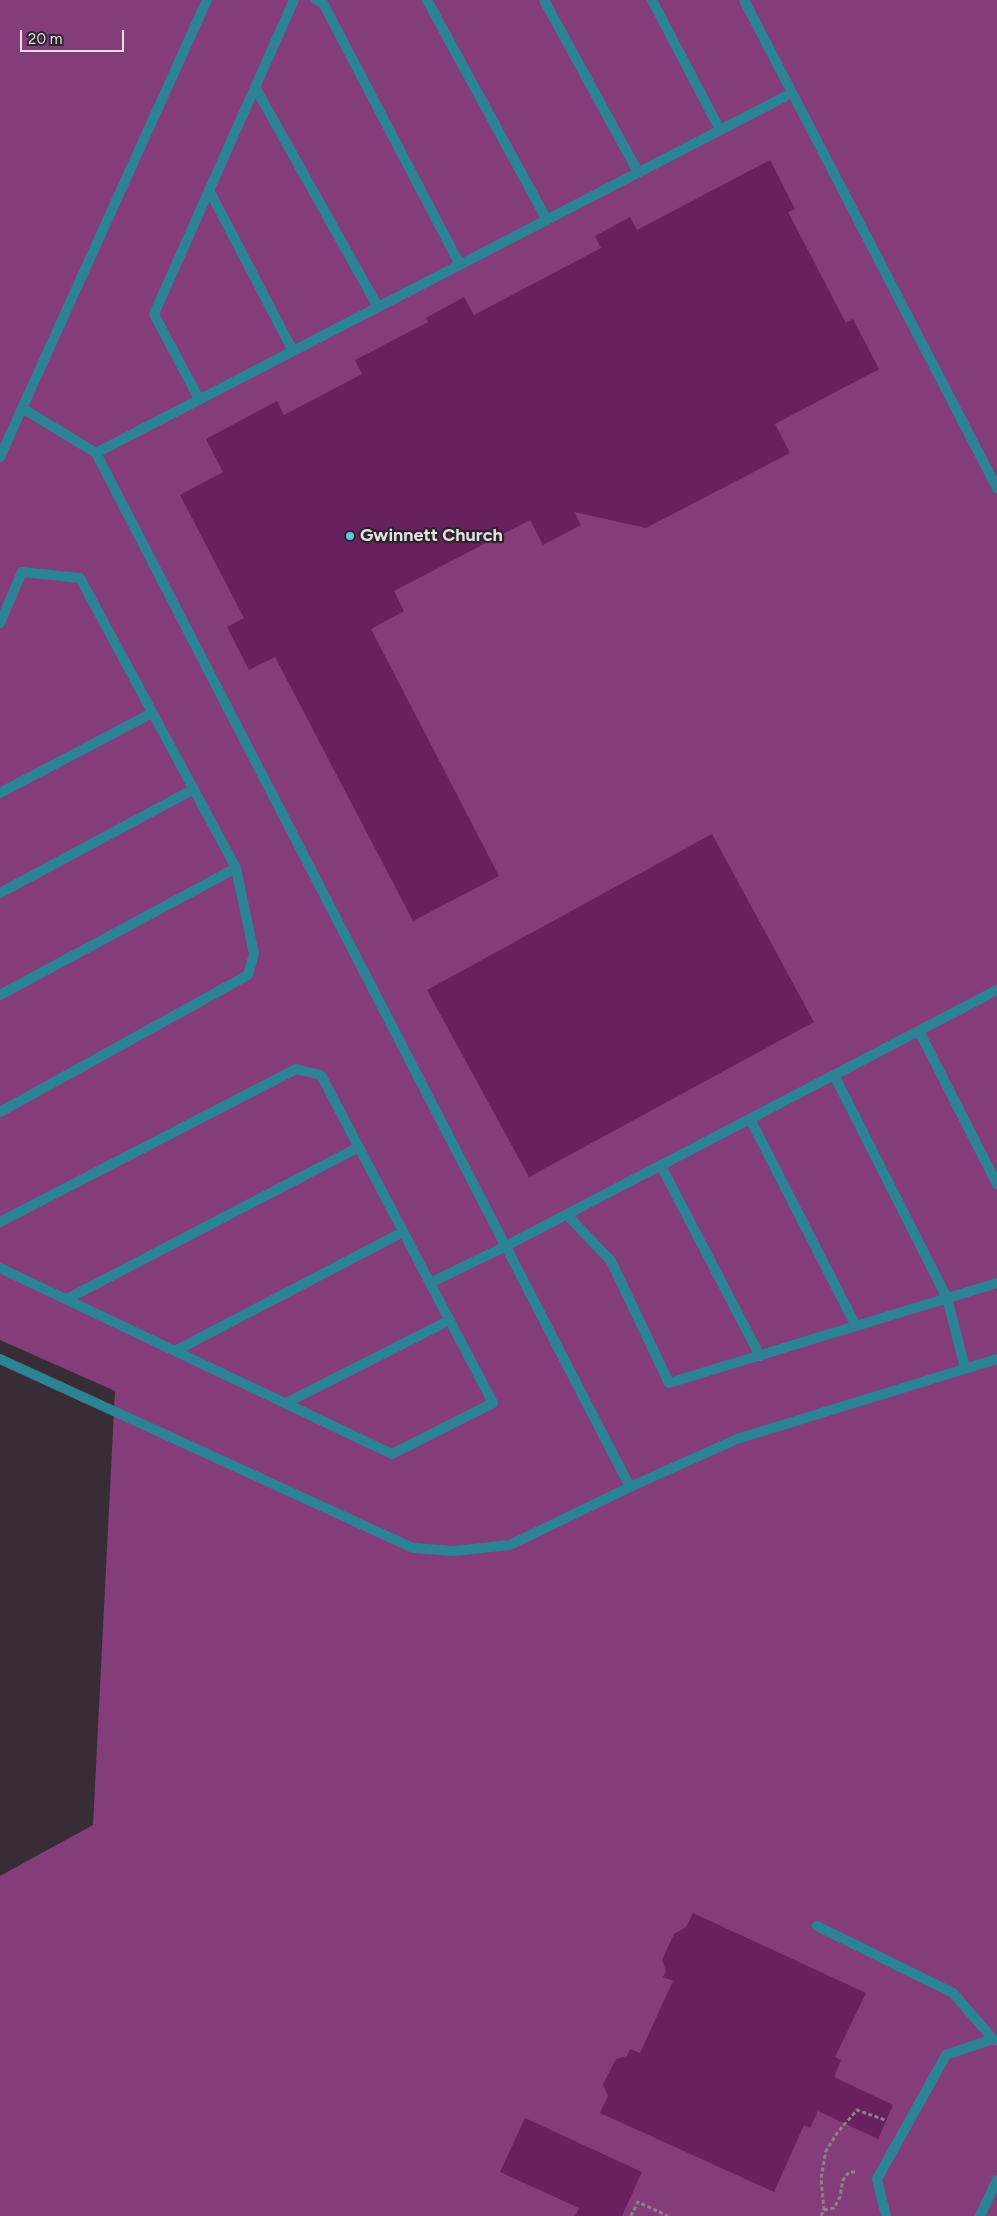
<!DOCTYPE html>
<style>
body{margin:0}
#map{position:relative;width:997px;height:2216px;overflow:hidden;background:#382d36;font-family:Figtree,sans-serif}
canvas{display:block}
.scale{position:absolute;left:20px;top:30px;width:104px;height:22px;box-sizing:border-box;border:2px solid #e6dfe4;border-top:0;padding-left:6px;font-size:15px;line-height:18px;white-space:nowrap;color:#e6dfe4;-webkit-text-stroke:4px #2e242c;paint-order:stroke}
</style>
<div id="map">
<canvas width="997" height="2216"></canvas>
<div class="scale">20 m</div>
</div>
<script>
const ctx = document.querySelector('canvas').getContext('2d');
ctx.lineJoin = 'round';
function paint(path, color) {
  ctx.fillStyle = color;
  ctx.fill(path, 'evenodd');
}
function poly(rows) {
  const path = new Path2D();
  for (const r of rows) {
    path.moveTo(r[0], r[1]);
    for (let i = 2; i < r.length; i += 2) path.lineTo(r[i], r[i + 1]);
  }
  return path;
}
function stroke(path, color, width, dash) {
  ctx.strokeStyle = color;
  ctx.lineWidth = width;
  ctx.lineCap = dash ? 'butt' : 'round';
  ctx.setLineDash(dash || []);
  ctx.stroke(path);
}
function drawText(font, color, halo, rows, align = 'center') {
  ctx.font = font + ' Figtree,sans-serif';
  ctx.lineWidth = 4.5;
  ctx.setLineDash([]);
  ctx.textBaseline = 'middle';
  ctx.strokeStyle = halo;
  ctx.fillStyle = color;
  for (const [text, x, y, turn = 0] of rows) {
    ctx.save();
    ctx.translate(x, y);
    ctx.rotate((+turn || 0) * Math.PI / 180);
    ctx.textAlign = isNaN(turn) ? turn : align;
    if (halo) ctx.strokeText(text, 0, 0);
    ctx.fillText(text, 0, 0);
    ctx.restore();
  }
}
paint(poly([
 [0,0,997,0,997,2216,0,2216,0,1876,93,1825,115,1391,0,1340]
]), '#853c7b');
paint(poly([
 [770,160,795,209,788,212,846,323,853,319,879,369,775,424,790,453,646,528,574,512,581,525,543,545,530,520,394,591,404,611,371,629,499,876,413,921,275,657,249,670,227,627,244,618,180,495,223,472,206,439,277,401,284,415,362,374,355,360,428,322,426,318,464,297,474,315,601,248,595,236,630,217,637,230],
 [712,834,814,1022,529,1177,427,990],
 [693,1913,866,1993,835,2057,841,2060,834,2077,893,2105,878,2139,818,2111,810,2128,804,2125,774,2192,600,2113,608,2096,603,2084,616,2059,627,2056,630,2049,640,2053,673,1981,663,1977,666,1971,662,1960,674,1934,686,1927],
 [525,2118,642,2172,622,2216,575,2216,579,2208,500,2172]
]), '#68205f');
stroke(poly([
 [824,2210,834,2208,840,2197,843,2180,849,2172,856,2172],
 [631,2216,638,2202,668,2216],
 [821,2216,824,2210,821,2178,826,2151,837,2133,857,2110,885,2120]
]), '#8c838a', 3, [4, 2.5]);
stroke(poly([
 [316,0,323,3,460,265],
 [427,0,547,220],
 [544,0,638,172],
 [652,0,720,130],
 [744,0,997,488],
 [255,87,378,307],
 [209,190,293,351],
 [199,399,154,314,294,0],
 [22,408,96,453,792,93],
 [96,453,630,1487],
 [0,457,207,0],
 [0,623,22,572,80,578,236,868,254,954,248,975,0,1112],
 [0,793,152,713],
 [0,893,194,789],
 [0,995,236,868],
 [919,1031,997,1184],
 [834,1075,947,1298,965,1368],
 [750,1119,856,1326],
 [661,1166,760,1356],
 [567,1215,611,1261,669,1383,997,1283],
 [0,1222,296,1069,321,1075,493,1403,392,1454,0,1268],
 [430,1283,506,1246,997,990],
 [67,1299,359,1147],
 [175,1351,403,1232],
 [0,1359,413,1548,454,1551,510,1545,630,1487,737,1439,997,1359],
 [286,1403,450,1320],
 [817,1926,953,1993,993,2039],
 [886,2216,877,2179,946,2055,993,2039,997,2041],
 [980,2216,997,2180]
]), '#2b8394', 10);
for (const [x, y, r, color] of [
 [350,536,5,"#56c9e1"]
]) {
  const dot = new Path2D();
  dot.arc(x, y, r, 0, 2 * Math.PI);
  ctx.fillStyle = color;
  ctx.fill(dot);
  stroke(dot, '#2e242c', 2);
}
drawText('bold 18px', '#e6dfe4', '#2e242c', [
 ["Gwinnett Church",360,536]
], 'left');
</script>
